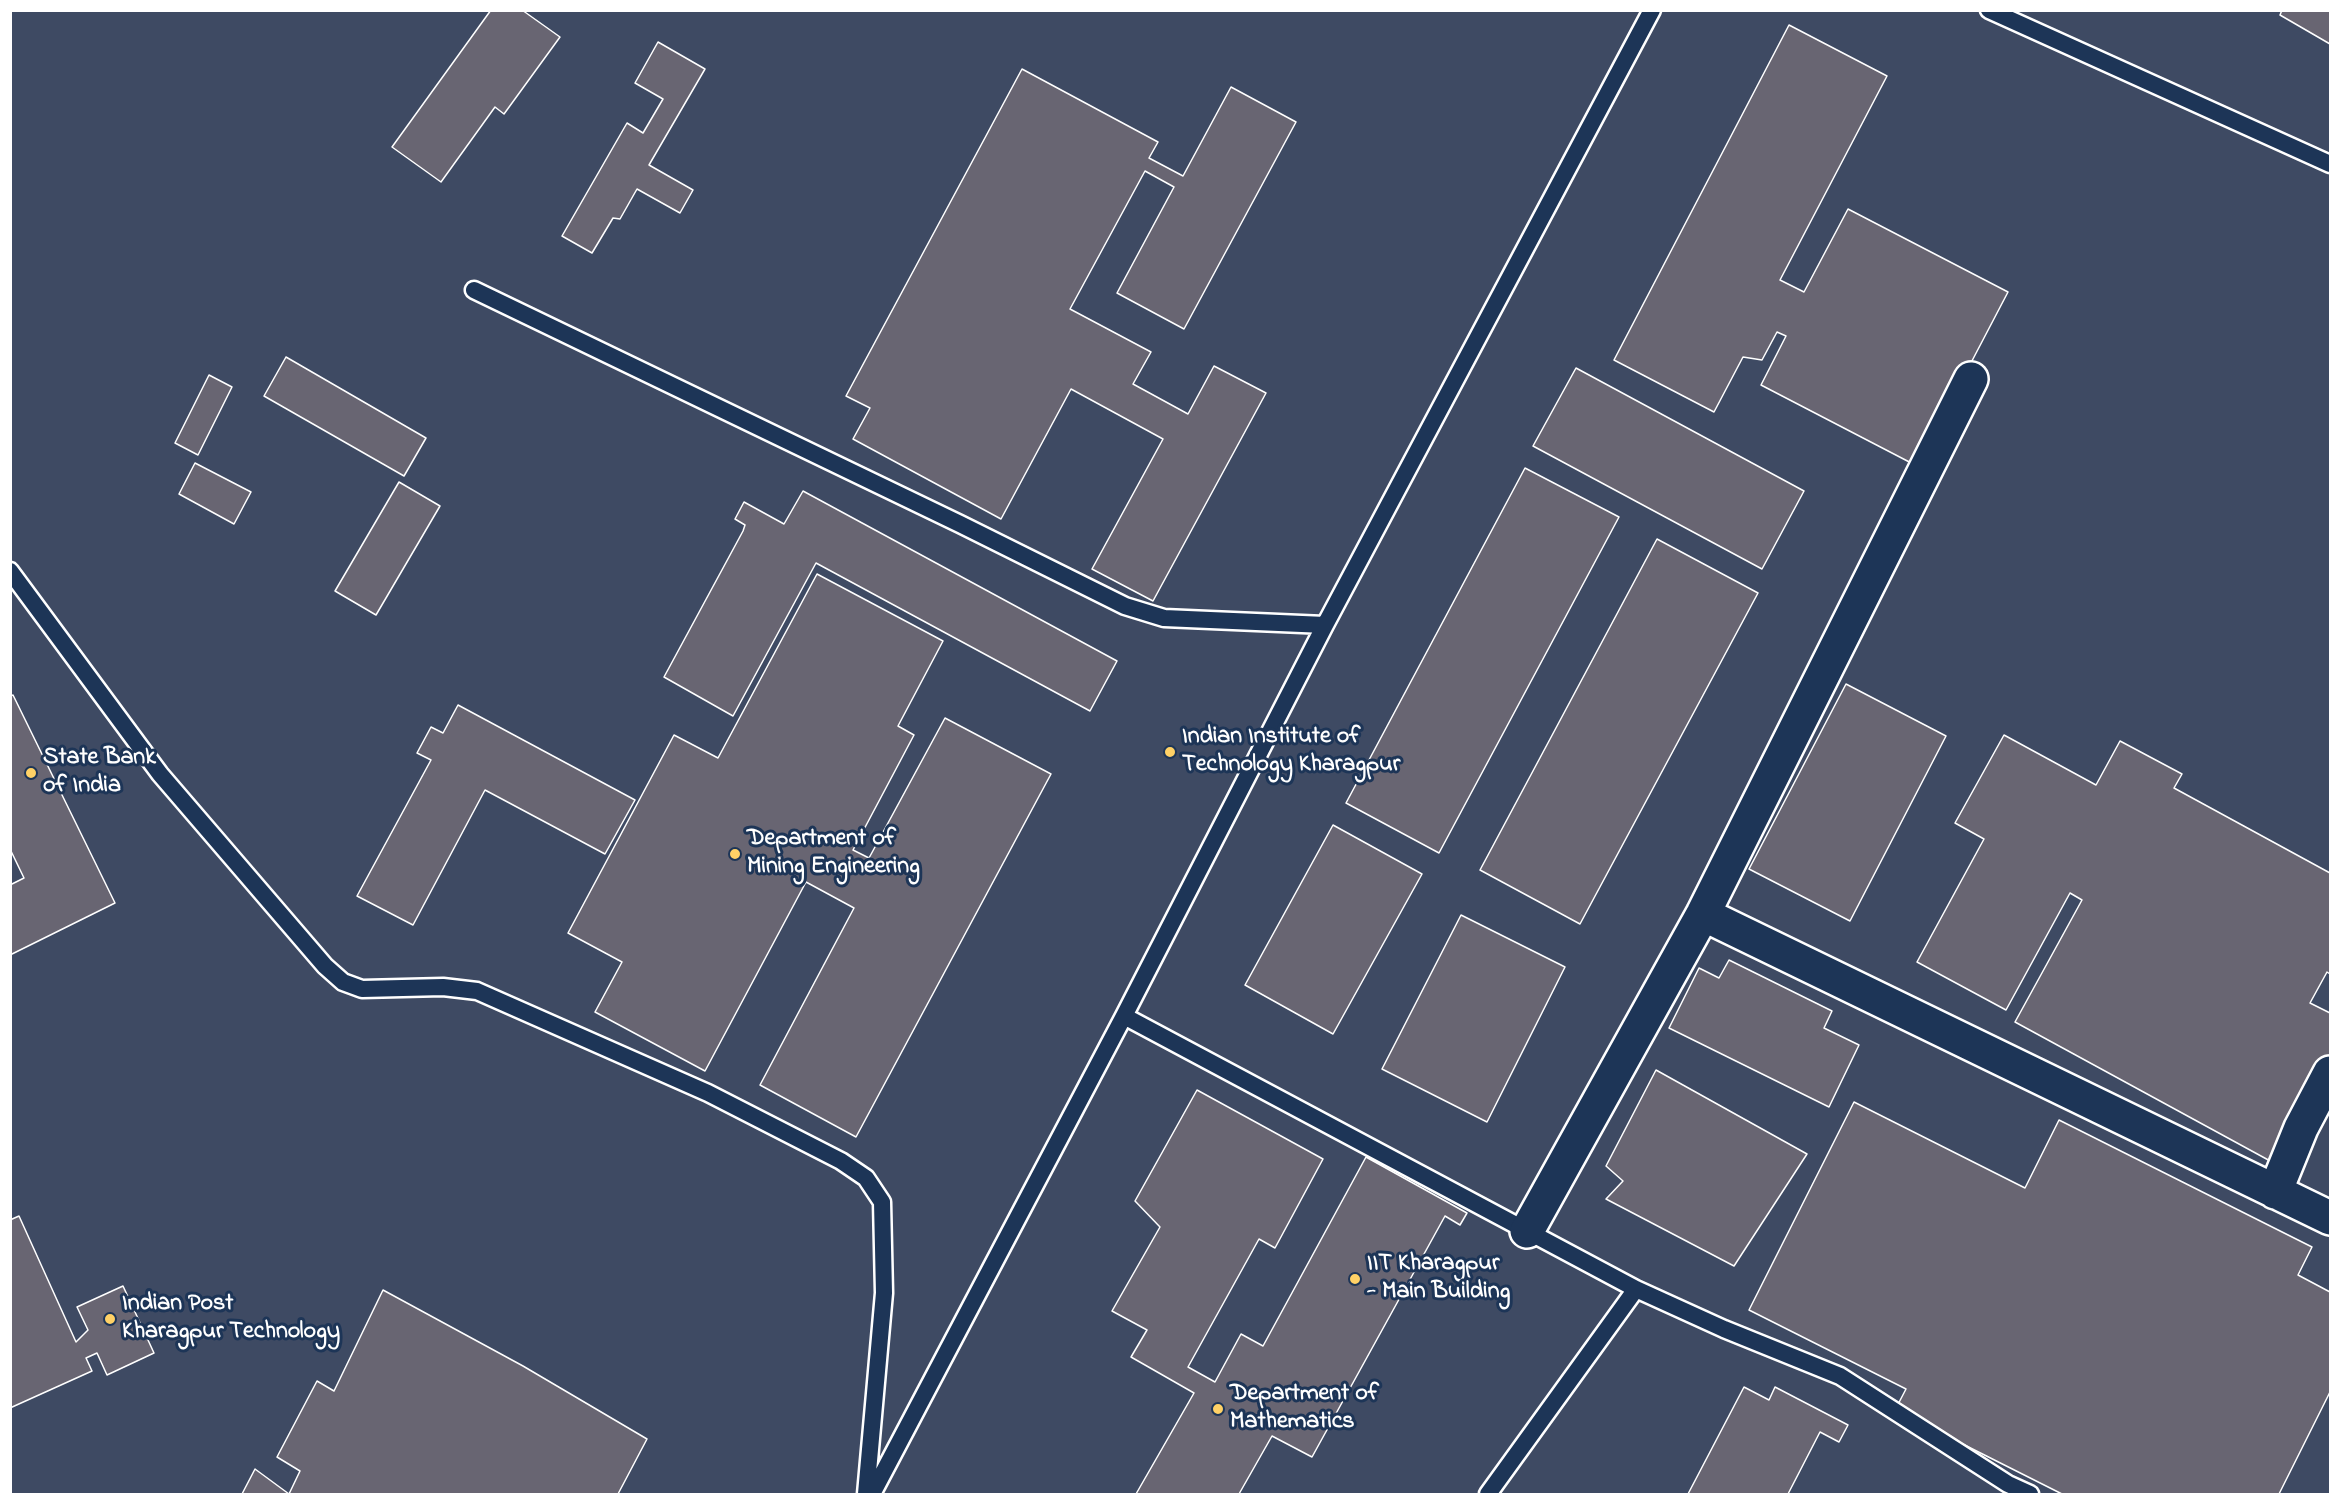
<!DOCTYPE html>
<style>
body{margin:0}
#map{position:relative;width:2341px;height:1505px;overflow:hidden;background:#2c3f5c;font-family:"Indie Flower",sans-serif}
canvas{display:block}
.frame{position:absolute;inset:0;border:12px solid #fff;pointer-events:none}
</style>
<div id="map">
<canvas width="2341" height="1505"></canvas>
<div class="frame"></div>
</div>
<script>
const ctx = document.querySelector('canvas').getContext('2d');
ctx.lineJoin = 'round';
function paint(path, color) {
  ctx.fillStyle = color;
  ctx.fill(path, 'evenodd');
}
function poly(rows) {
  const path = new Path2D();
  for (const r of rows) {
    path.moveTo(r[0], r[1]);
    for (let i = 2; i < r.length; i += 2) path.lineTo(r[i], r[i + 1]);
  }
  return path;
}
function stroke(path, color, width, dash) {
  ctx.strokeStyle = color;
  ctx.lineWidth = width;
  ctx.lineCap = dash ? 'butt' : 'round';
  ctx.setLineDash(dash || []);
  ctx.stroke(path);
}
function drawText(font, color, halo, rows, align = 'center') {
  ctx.font = font + ' "Indie Flower",sans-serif';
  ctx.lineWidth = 6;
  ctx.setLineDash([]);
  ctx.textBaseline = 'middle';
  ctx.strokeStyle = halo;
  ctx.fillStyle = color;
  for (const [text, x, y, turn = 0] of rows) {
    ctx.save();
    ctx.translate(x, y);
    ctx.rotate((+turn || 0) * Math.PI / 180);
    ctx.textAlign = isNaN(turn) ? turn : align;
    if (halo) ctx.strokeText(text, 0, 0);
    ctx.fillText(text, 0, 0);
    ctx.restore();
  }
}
paint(poly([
 [11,11,2330,11,2330,1494,11,1494]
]), '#3e4a63');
const building = poly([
 [491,10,522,10,560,37,504,114,495,107,441,182,392,147,491,10],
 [2282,10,2330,10,2330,44,2280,15,2282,10],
 [1789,25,1887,76,1780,280,1804,292,1848,209,2008,292,1917,466,1761,385,1786,336,1777,332,1762,360,1743,357,1714,412,1614,360,1789,25],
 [658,42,705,69,649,165,693,190,680,213,637,189,620,219,613,218,592,253,562,236,627,123,643,133,663,99,635,83,658,42],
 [1022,69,1158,142,1149,158,1183,176,1231,87,1296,122,1184,329,1117,293,1174,187,1145,171,1070,309,1151,352,1133,384,1188,414,1214,366,1266,393,1153,601,1092,569,1163,439,1071,389,1001,519,853,439,870,408,846,396,1022,69],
 [286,357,426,438,404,476,264,396,286,357],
 [1576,368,1804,491,1762,569,1533,446,1576,368],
 [209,375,232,387,198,455,175,443,209,375],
 [195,463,251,492,234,524,179,494,195,463],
 [1525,468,1619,517,1439,853,1346,803,1525,468],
 [399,482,440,506,376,615,335,591,399,482],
 [803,491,1117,661,1090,711,816,563,733,716,664,677,743,531,745,525,735,519,744,502,784,524,803,491],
 [1657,539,1758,593,1580,924,1480,870,1657,539],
 [817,574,943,641,898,726,914,735,853,850,869,858,945,718,1051,774,856,1137,760,1085,854,908,806,882,705,1071,595,1012,622,962,568,933,674,735,718,758,817,574],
 [1846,684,1946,736,1850,921,1749,869,1846,684],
 [13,695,115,903,10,955,10,885,24,878,10,849,10,696,13,695],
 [458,705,635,800,605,854,485,790,413,925,357,896,431,760,417,753,431,727,443,733,458,705],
 [2004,735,2096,785,2120,741,2182,774,2174,788,2330,873,2330,974,2327,972,2310,1003,2330,1013,2330,1054,2272,1162,2015,1022,2082,900,2070,893,2006,1010,1917,962,1984,839,1955,823,2004,735],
 [1333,825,1422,874,1333,1034,1245,985,1333,825],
 [1461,915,1565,967,1487,1122,1382,1069,1461,915],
 [1729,960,1832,1011,1824,1028,1859,1045,1829,1107,1669,1028,1699,968,1719,978,1729,960],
 [1656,1070,1807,1154,1734,1266,1606,1199,1623,1181,1606,1166,1656,1070],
 [1197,1090,1323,1159,1275,1248,1259,1239,1188,1367,1215,1382,1241,1334,1263,1346,1366,1157,1467,1213,1460,1225,1445,1216,1312,1457,1272,1436,1239,1494,1136,1494,1194,1393,1131,1357,1147,1330,1112,1311,1160,1227,1135,1201,1197,1090],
 [1854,1102,2025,1188,2059,1120,2312,1247,2298,1275,2330,1292,2330,1392,2279,1494,2062,1494,1895,1410,1906,1389,1749,1310,1854,1102],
 [19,1216,76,1342,88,1330,77,1307,123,1286,154,1353,107,1375,97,1353,86,1358,92,1371,10,1408,10,1220,19,1216],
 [383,1290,523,1366,647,1439,618,1494,242,1494,255,1469,289,1494,300,1471,277,1457,317,1381,334,1391,383,1290],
 [1744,1387,1769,1400,1775,1387,1848,1425,1839,1442,1820,1432,1788,1494,1688,1494,1744,1387]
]);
paint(building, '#686572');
stroke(building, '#fff', 1.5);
const lane = poly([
 [1989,10,2330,164],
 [474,290,960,524,1125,606,1164,618,1325,625],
 [10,571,160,774,325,966,343,982,362,989,443,987,477,991,708,1093,841,1161,866,1178,882,1202,884,1293,866,1494],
 [1124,1016,1636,1289,1724,1329,1840,1376,2008,1484,2030,1494],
 [872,1494,1124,1016,1325,625,1652,10],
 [1488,1494,1636,1289]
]);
const street = poly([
 [1703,914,2330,1218],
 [2275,1192,2301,1128,2330,1073],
 [1527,1231,1703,914,1971,379]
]);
stroke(lane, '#fff', 21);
stroke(street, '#fff', 38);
stroke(lane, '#1d3557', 16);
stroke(street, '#1d3557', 33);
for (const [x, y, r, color] of [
 [1170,752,6,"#ffd166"],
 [31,773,6,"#ffd166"],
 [735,854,6,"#ffd166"],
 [1355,1279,6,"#ffd166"],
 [110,1319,6,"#ffd166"],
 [1218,1409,6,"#ffd166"]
]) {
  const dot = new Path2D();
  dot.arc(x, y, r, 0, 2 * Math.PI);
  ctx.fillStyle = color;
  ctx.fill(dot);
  stroke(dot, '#1d3557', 2);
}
drawText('bold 24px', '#fff', '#1d3557', [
 ["Indian Institute of",1182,738],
 ["Technology Kharagpur",1182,766],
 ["State Bank",43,759],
 ["of India",43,787],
 ["Department of",747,840],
 ["Mining Engineering",747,868],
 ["IIT Kharagpur",1367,1265],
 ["- Main Building",1367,1293],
 ["Indian Post",122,1305],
 ["Kharagpur Technology",122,1333],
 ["Department of",1230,1395],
 ["Mathematics",1230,1423]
], 'left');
</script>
